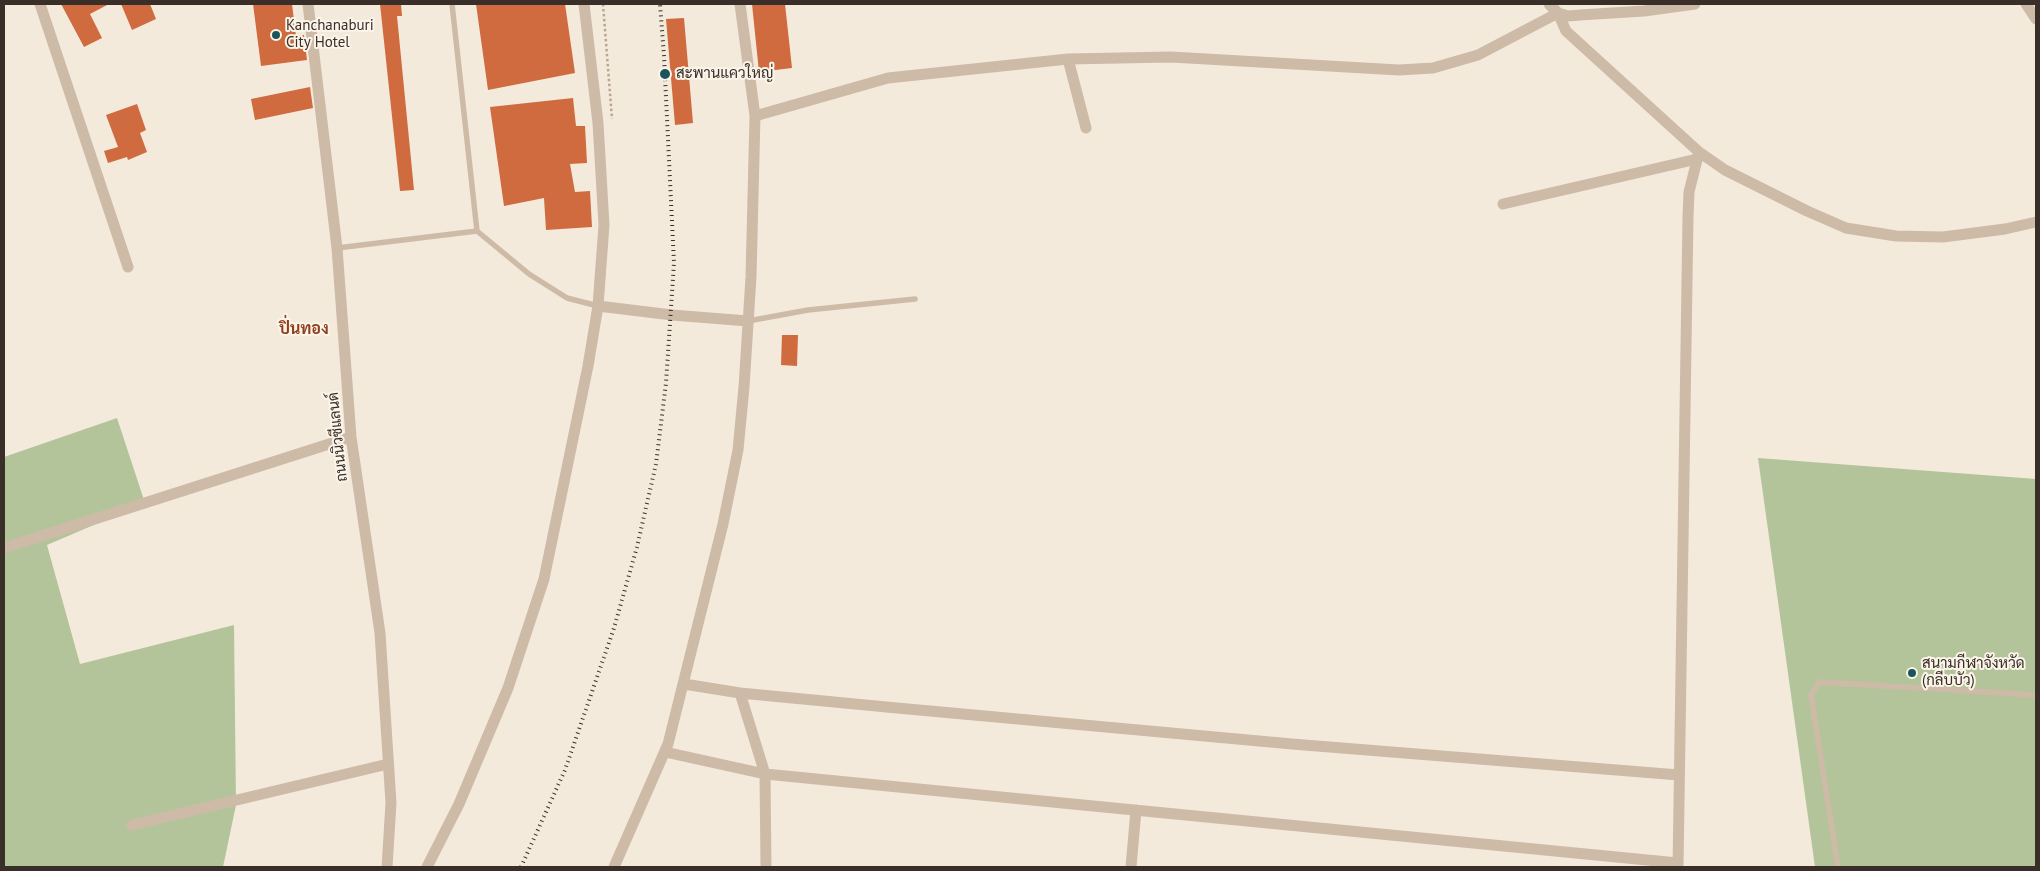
<!DOCTYPE html>
<meta charset="utf-8">
<style>
body{margin:0}
#map{position:relative;width:2040px;height:871px;overflow:hidden;background:#f4eadc;font-family:"PT Sans",sans-serif}
canvas{display:block}
.frame{position:absolute;inset:0;border:5px solid #392e28;pointer-events:none}
</style>
<div id="map">
<canvas width="2040" height="871"></canvas>
<div class="frame"></div>
</div>
<script>
const ctx = document.querySelector('canvas').getContext('2d');
ctx.lineJoin = 'round';
function paint(path, color) {
  ctx.fillStyle = color;
  ctx.fill(path, 'evenodd');
}
function poly(rows) {
  const path = new Path2D();
  for (const r of rows) {
    path.moveTo(r[0], r[1]);
    for (let i = 2; i < r.length; i += 2) path.lineTo(r[i], r[i + 1]);
  }
  return path;
}
function stroke(path, color, width, dash) {
  ctx.strokeStyle = color;
  ctx.lineWidth = width;
  ctx.lineCap = dash ? 'butt' : 'round';
  ctx.setLineDash(dash || []);
  ctx.stroke(path);
}
function drawText(font, color, halo, rows, align = 'center') {
  ctx.font = font + ' "PT Sans",Sarabun,sans-serif';
  ctx.lineWidth = 4;
  ctx.setLineDash([]);
  ctx.textBaseline = 'middle';
  ctx.strokeStyle = halo;
  ctx.fillStyle = color;
  for (const [text, x, y, turn = 0] of rows) {
    ctx.save();
    ctx.translate(x, y);
    ctx.rotate((+turn || 0) * Math.PI / 180);
    ctx.textAlign = isNaN(turn) ? turn : align;
    if (halo) ctx.strokeText(text, 0, 0);
    ctx.fillText(text, 0, 0);
    ctx.restore();
  }
}
paint(poly([
 [117,418,145,503,47,545,80,664,234,625,236,805,223,867,4,867,4,457],
 [1758,458,2036,479,2036,867,1815,867]
]), '#b4c49a');
paint(poly([
 [61,4,109,4,90,14,102,38,84,47],
 [121,4,150,4,156,19,132,30],
 [253,4,292,4,296,36,304,35,307,60,261,66],
 [380,4,401,4,402,16,397,16,414,190,400,191],
 [476,4,565,4,575,73,488,90],
 [752,4,785,4,792,68,759,72],
 [684,18,693,123,675,125,666,19],
 [310,87,313,108,255,120,251,99],
 [573,98,576,126,585,126,587,163,570,164,575,192,590,191,592,227,546,230,544,198,504,206,490,107],
 [137,104,146,130,140,133,147,152,128,160,127,157,108,163,104,151,118,147,106,115],
 [782,335,798,335,797,366,781,365]
]), '#cf6b3f');
stroke(poly([
 [603,4,612,119]
]), '#b9a591', 2.5, [2.5, 2.5]);
stroke(poly([
 [452,4,477,231,529,274,567,298,598,306],
 [337,248,477,231],
 [748,321,808,310,915,299],
 [1838,867,1811,695,1819,682,2036,695]
]), '#cdbba7', 5.5);
stroke(poly([
 [40,4,128,267],
 [308,4,337,248,351,437,380,633,391,803,387,867],
 [1549,4,1558,13,1566,31,1699,152,1725,170,1807,211,1846,228,1896,236,1943,237,2005,229,2036,222],
 [2026,4,2036,19],
 [1068,59,1086,128],
 [755,116,888,78,1068,59,1171,57,1399,70,1433,68,1478,55,1558,13,1568,16,1580,15,1644,11,1695,4],
 [1503,204,1697,159],
 [598,306,672,315,748,321],
 [4,548,351,437],
 [684,684,740,693,897,708,1292,744,1679,775],
 [740,693,765,774,1678,863],
 [665,752,765,774,766,867],
 [132,825,388,764],
 [427,867,459,804,508,688,544,579,588,366,598,306,604,225,598,123,584,4],
 [614,867,668,744,723,524,738,450,744,387,751,277,755,116,740,4],
 [1131,867,1136,810],
 [1678,867,1688,217,1689,192,1699,152]
]), '#cdbba7', 11);
stroke(poly([
 [521,867,565,770,614,628,637,547,656,464,666,383,674,263,664,56,660,4]
]), '#392e28', 4, [1, 4]);
for (const [x, y, r, color] of [
 [276,35,5,"#1a555e"],
 [665,74,6,"#1a555e"],
 [1912,673,5,"#1a555e"]
]) {
  const dot = new Path2D();
  dot.arc(x, y, r, 0, 2 * Math.PI);
  ctx.fillStyle = color;
  ctx.fill(dot);
  stroke(dot, '#fbf4e9', 2);
}
drawText('15px', '#392e28', '#fbf4e9', [
 ["Kanchanaburi",286,26],
 ["City Hotel",286,43],
 ["สะพานแควใหญ่",676,74],
 ["สนามกีฬาจังหวัด",1922,664],
 ["(กลีบบัว)",1922,681]
], 'left');
drawText('15px', '#392e28', '#fbf4e9', [
 ["ถนนนิวซีแลนด์",338,437,-96]
]);
drawText('bold 16px', '#8f3d1a', '#fbf4e9', [
 ["ปิ่นทอง",304,329]
]);
</script>
